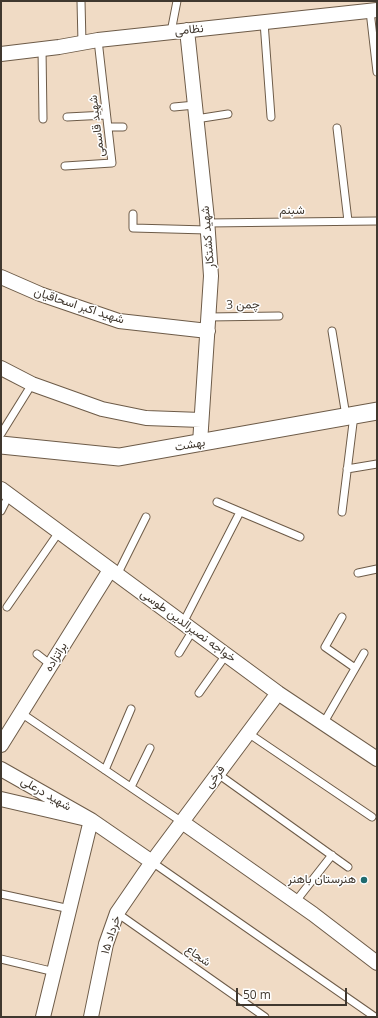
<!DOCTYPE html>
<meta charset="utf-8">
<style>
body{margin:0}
#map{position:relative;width:378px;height:1018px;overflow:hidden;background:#f0dbc5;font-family:"Open Sans",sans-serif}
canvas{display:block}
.frame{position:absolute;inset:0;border:2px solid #40382f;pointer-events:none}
.scale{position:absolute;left:236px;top:988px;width:111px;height:18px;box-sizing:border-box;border:2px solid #40382f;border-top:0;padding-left:5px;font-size:12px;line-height:14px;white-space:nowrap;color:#40382f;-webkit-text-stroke:3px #fff;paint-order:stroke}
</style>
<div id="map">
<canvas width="378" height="1018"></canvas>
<div class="frame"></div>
<div class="scale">50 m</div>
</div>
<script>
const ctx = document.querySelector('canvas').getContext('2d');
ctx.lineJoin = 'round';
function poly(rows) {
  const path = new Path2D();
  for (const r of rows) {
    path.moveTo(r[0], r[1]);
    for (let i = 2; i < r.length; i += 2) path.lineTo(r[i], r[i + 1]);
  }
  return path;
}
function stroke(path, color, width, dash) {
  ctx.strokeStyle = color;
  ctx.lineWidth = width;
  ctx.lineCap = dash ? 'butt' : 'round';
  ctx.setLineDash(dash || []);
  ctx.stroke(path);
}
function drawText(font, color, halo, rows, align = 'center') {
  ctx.font = font + ' "Open Sans",Vazirmatn,sans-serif';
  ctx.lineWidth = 3;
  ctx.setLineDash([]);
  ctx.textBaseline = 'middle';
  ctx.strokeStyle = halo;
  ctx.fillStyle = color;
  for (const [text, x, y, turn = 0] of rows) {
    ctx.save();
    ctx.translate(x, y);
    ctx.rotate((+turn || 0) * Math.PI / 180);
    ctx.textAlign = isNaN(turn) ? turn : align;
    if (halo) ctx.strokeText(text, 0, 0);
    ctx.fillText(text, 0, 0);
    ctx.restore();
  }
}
const service = poly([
 [81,1,82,43],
 [370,11,377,72],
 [264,22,271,117],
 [171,32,177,1],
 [42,49,43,119],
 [174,107,195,105],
 [67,117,106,115],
 [196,119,228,114],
 [108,127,123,127],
 [337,128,348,221],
 [65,166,112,163,98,40],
 [133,214,133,228,207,230],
 [207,223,377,221],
 [208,317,279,316],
 [332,331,346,416],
 [1,434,32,384],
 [347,469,377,464],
 [217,502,300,537],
 [1,511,9,495],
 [342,512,354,415],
 [358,573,377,569],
 [117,575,146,517],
 [7,607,59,532],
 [342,617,325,647,355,668],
 [183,623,240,512],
 [179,653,193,630],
 [37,654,51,665],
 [199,693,226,655],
 [21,713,182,822],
 [323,724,364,653],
 [248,733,372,817],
 [105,770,131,709],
 [218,774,348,867],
 [131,787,150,748],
 [152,862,375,1017],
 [1,894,70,909],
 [296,901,332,855],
 [117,913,265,1017],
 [1,959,55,972]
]);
const minor = poly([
 [187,30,207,219,211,276,200,443],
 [1,54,59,47,98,40,377,10],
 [1,277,40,294,119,321,208,331],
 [1,368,32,384,102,409,146,418,201,420],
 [1,489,278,693,377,759],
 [1,745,110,570],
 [1,769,91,820,43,1017],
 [1,799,91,820,152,862],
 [182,822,313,914,377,963],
 [91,1017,106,944,117,913,152,862,278,693]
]);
const tertiary = poly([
 [1,445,119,457,377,411]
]);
stroke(service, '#6d5b48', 9);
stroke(minor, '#6d5b48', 16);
stroke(tertiary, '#6d5b48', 19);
stroke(service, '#fff', 7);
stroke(minor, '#fff', 14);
stroke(tertiary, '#fff', 17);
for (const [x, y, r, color] of [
 [364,880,4,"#1f6b6f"]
]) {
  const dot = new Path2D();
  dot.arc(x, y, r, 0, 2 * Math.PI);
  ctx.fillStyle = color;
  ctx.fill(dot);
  stroke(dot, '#fff', 1.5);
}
drawText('12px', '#40382f', '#fff', [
 ["نظامی",189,30,-6],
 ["شهید قاسمی",97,126,-97],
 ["شبنم",292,211],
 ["شهید کشتکار",208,237,-95],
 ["چمن 3",243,305,-1],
 ["شهید اکبر اسحاقیان",79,306,18],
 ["بهشت",190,445,-10],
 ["خواجه نصیرالدین طوسی",188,626,36],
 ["براتزاده",56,657,-58],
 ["فرخی",215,777,-53],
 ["شهید درعلی",46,794,30],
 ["۱۵ خرداد",111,935,-72],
 ["شجاع",198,956,35]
]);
drawText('12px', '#40382f', '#fff', [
 ["هنرستان باهنر",356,880]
], 'right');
</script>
